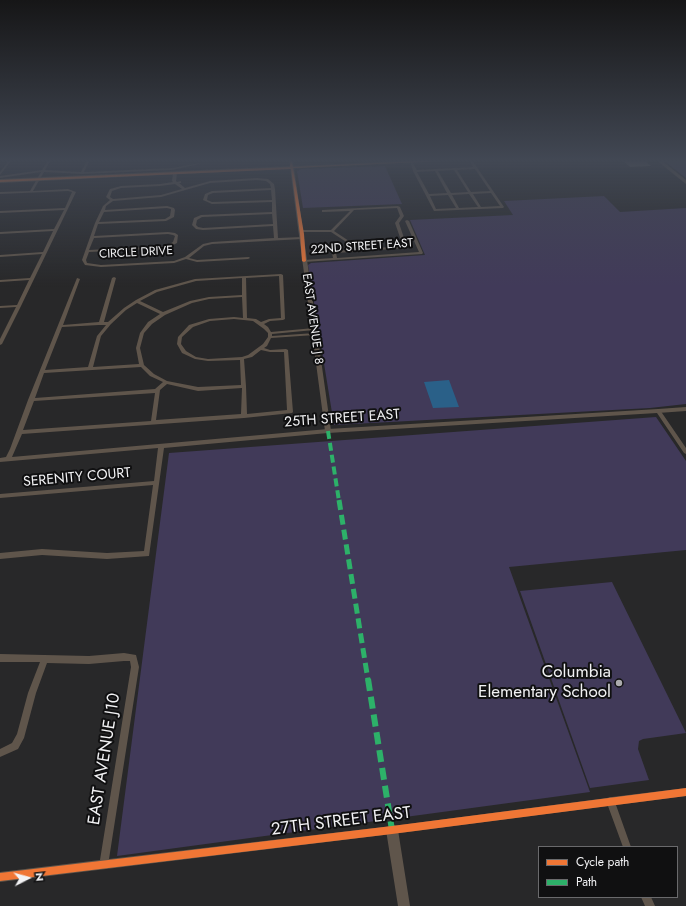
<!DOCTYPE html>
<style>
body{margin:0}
#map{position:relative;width:686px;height:906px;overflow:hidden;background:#282829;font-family:Jost,sans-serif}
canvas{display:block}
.legend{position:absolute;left:538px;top:846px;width:140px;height:52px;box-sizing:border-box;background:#101011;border:1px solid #6a6a6c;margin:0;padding:5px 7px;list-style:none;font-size:12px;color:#f2f2f4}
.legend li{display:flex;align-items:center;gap:8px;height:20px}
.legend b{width:20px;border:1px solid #6a6a6c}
.north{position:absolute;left:8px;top:858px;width:40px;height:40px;-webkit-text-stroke:3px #101011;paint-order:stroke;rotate:84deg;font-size:11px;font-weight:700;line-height:16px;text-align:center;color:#f2f2f4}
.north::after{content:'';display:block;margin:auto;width:14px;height:18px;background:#f2f2f4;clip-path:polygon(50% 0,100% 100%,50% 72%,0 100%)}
</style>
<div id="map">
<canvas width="686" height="906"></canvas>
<ul class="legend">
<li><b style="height:5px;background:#f07635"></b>Cycle path</li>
<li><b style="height:5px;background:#2db169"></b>Path</li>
</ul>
<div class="north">N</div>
</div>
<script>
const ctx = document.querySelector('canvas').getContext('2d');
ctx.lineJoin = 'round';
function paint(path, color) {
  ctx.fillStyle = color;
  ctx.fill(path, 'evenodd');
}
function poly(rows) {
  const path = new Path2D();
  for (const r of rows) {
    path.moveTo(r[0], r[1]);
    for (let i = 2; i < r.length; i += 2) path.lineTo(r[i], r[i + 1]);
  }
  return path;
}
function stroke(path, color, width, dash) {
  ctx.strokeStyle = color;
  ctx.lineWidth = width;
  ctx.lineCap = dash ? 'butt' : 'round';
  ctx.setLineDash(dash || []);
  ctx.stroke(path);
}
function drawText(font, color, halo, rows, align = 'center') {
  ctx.font = font + ' Jost,sans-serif';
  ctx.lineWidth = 4;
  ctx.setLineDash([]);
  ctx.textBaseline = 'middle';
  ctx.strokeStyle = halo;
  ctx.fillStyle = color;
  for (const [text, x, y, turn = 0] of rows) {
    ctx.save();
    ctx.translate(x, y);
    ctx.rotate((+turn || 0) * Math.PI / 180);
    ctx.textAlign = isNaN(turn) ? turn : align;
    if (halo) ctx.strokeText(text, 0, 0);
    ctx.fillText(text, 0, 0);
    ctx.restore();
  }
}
paint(poly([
 [663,160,686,160,686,178],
 [385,166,402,204,303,208,297,171,301,169],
 [604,196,620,212,686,208,686,404,650,408,334,425,308,265,311,263,425,255,410,220,513,215,504,201],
 [656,417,686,461,686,550,509,567,590,792,117,856,169,453],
 [612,582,686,733,643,739,639,741,638,749,649,780,590,788,520,591]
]), '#413a59');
paint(poly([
 [449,380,459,407,433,408,424,382]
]), '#2a6088');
paint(poly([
 [622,160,644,160,651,166,630,167]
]), '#847870');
paint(poly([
 [9,160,12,160,0,175,0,172,9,160],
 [48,160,51,160,45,170,81,172,87,160,90,160,84,172,172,168,199,163,200,164,172,170,82,174,44,172,33,191,68,189,76,192,21,306,2,344,0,345,0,339,16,307,0,308,0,306,17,305,29,280,0,282,0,280,30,278,42,254,0,257,0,255,43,252,53,231,0,234,0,232,54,229,64,210,0,213,0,211,65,208,72,192,68,191,0,194,0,192,30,191,41,172,0,178,0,176,42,170,48,160],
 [315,160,317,160,317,161,316,162,315,160],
 [469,160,472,160,504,207,503,208,434,211,413,171,410,161,412,161,417,170,473,167,469,160],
 [475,169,490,191,471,192,457,170,475,169],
 [454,170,468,192,451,193,438,171,454,170],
 [435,171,447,193,429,194,417,172,435,171],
 [491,193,500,206,481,207,473,194,491,193],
 [469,194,478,207,459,208,452,195,469,194],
 [448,195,456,208,436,209,430,196,448,195],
 [175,172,177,173,176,181,177,182,181,181,181,183,179,183,185,188,210,181,257,178,268,179,274,184,275,189,278,238,302,237,304,238,302,239,212,244,204,246,189,258,197,260,249,257,250,258,248,259,197,262,186,259,174,263,101,267,85,265,82,260,95,223,103,206,110,200,106,197,110,189,121,186,160,184,173,182,172,181,173,173,175,172],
 [257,180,266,181,270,184,271,188,212,191,205,194,203,200,212,204,272,202,272,212,201,215,194,218,192,225,196,229,203,230,273,226,274,238,212,242,203,244,185,257,174,261,101,265,87,263,86,260,89,252,167,248,177,243,178,235,175,233,168,232,94,236,98,224,166,221,174,217,175,210,174,208,167,206,105,210,106,206,113,201,161,197,210,183,257,180],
 [175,184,182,189,161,195,113,199,110,197,112,191,121,188,160,186,175,184],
 [271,190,272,200,212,202,207,200,208,195,213,193,271,190],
 [167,208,171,209,171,210,170,216,165,219,99,222,104,212,167,208],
 [272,214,273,224,203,228,198,227,196,225,197,220,202,217,272,214],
 [168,234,173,235,175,236,173,242,166,246,89,250,94,238,168,234],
 [398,206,400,207,404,216,399,223,407,247,406,248,336,253,337,258,419,252,405,221,407,220,409,221,423,253,422,254,304,262,302,261,304,260,333,258,332,253,334,251,357,249,331,232,300,232,299,231,301,230,331,230,350,211,323,212,322,212,322,210,398,206],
 [397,208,400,216,395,223,403,246,361,249,334,231,354,210,397,208],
 [281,274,283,275,285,319,283,320,270,321,264,324,268,327,271,332,314,328,316,329,314,330,272,334,272,336,315,333,317,334,315,335,271,338,267,346,264,348,270,350,286,349,288,350,293,412,292,413,244,418,22,434,12,457,328,429,658,409,660,410,686,448,686,454,684,453,657,413,328,433,164,448,149,556,107,559,42,555,0,559,0,553,42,549,107,553,144,551,153,485,0,498,0,494,154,481,158,448,0,462,0,458,6,457,10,449,28,400,77,278,80,279,63,325,99,322,112,278,114,277,116,278,104,322,108,322,124,308,136,300,155,290,195,279,281,274],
 [279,276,281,318,269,319,261,322,256,319,247,318,246,278,279,276],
 [242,278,242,295,209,297,190,301,163,312,140,301,157,292,196,281,242,278],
 [242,297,243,318,234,317,209,319,189,325,178,337,177,344,182,353,195,359,208,361,240,360,241,385,198,387,167,381,154,374,144,365,140,348,144,333,152,324,165,315,192,303,209,299,242,297],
 [137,303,160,314,148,322,140,333,136,348,139,364,93,367,101,336,111,324,126,310,137,303],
 [234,319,253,321,264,329,268,333,268,337,263,344,248,355,242,357,208,359,196,357,186,351,181,344,182,337,193,327,210,321,234,319],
 [99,325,106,325,97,336,88,367,45,370,62,327,99,325],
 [261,350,270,352,284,352,287,410,247,414,246,386,244,359,252,357,261,350],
 [141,367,150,376,163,382,155,389,35,398,44,373,141,367],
 [167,384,198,391,242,388,241,414,156,420,160,390,167,384],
 [155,393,151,421,23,430,34,401,155,393],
 [124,653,136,655,139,667,109,859,392,826,607,798,610,797,612,797,686,788,686,796,616,805,631,847,623,847,608,806,392,834,0,882,0,872,100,860,131,667,130,661,124,661,89,664,47,663,36,693,24,738,18,749,0,757,0,749,12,743,17,734,28,693,40,662,0,662,0,654,89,656,124,653],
 [641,897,651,897,655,906,645,906,641,897]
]), '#5f554b');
paint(poly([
 [289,160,293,160,331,431,328,433,325,431,289,160],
 [686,407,686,411,658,413,655,411,658,409,686,407],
 [392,824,396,826,398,830,410,906,398,906,386,830,388,826,392,824]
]), '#5f554b');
paint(poly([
 [423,160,464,160,0,183,0,179,423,160],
 [656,160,661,160,686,180,686,184,656,160]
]), '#675948');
stroke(poly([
 [328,431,339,501]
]), '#2db169', 4, [8, 4]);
stroke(poly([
 [339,500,368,680]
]), '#2db169', 5, [10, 5]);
stroke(poly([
 [368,679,392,830]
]), '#2db169', 6, [12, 6]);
paint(poly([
 [437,160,463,160,293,168,304,234,306,261,304,262,302,261,300,234,291,169,0,182,0,180,290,167,290,162,291,161,292,162,293,167,437,160],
 [686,788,686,796,392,834,0,881,0,873,392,826,686,788]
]), '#f07635');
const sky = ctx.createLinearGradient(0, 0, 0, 287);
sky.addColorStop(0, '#161617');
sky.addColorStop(0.56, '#424854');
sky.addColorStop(1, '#42485400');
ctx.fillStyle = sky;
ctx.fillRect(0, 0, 686, 287);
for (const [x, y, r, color] of [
 [619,683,4,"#ababad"]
]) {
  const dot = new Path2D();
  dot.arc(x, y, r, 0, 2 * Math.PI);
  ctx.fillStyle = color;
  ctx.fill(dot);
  stroke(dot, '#101011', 1.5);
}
drawText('12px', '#f2f2f4', '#101011', [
 ["22ND STREET EAST",362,247,-4],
 ["CIRCLE DRIVE",136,253,-3],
 ["EAST AVENUE J 8",312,319,82]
]);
drawText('14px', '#f2f2f4', '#101011', [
 ["25TH STREET EAST",342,419,-4],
 ["SERENITY COURT",77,478,-5]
]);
drawText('17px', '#f2f2f4', '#101011', [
 ["Columbia",611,673],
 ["Elementary School",611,693]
], 'right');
drawText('17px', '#f2f2f4', '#101011', [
 ["EAST AVENUE J10",105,759,-81],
 ["27TH STREET EAST",341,822,-7]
]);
</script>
